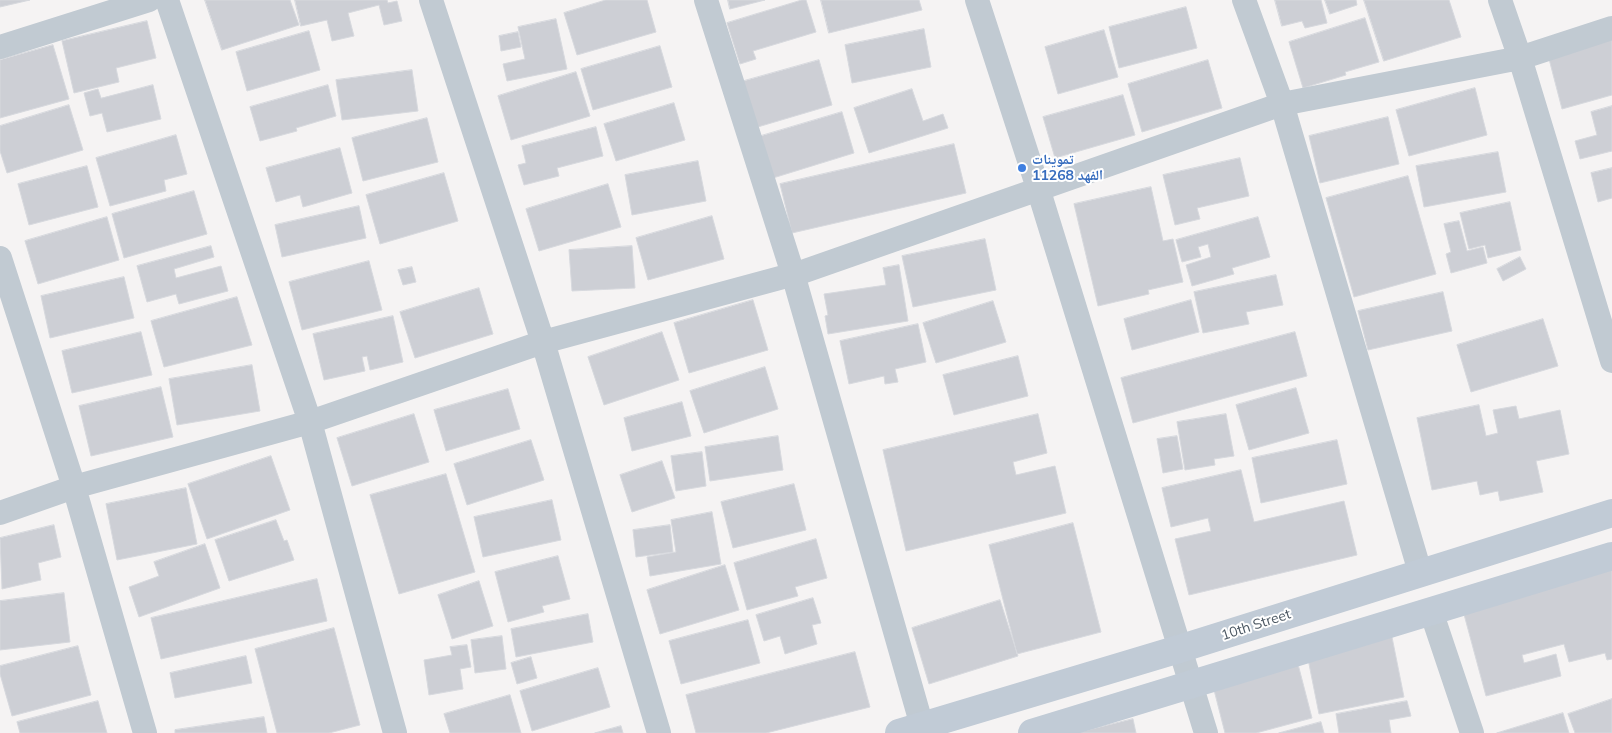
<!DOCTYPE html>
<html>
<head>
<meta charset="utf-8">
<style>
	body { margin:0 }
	canvas { display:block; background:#f5f3f3 }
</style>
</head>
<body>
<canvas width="1612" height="733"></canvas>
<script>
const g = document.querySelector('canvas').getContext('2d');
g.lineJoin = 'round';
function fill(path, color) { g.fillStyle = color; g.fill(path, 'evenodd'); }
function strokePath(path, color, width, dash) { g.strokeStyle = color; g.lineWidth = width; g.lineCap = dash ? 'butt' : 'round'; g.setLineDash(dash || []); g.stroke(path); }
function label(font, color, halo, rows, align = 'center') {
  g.font = font + ' Mulish,"Noto Naskh Arabic",sans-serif'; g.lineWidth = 4; g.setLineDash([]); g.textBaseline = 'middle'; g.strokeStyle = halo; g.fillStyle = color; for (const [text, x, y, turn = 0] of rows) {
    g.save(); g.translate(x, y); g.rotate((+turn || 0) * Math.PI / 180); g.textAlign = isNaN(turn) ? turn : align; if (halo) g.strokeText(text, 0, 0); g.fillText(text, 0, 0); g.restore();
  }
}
const building = new Path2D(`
	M0 0H30L0 7Z
	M205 0H290L299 25 222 50Z
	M295 0H387L388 3 397 1 402 21 384 25 379 5 348 13 354 36 332 41 327 20 301 26Z
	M606 0H647L656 32 577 55 564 13Z
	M728 0H765L730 9Z
	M802 0H806L816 32 753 51 756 59 740 64 727 23Z
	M821 0H919L922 10 829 33Z
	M1275 0H1321L1327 23 1305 28 1302 21 1282 26Z
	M1325 0H1356L1357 5 1330 14Z
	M1364 0H1449L1461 37 1384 61Z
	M1186 7 1197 48 1119 68 1109 27Z
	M1365 18 1379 62 1345 72 1346 75 1303 88 1289 42Z
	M556 19 567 69 507 81 503 64 525 59 518 27Z
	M147 21 156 58 116 68 119 82 74 93 62 41Z
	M924 29 931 67 852 83 845 45Z
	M1104 30 1118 77 1058 94 1045 47Z
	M309 31 320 70 247 91 236 52Z
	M518 32 521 47 501 51 499 36Z
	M1612 38V95L1562 109 1548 55Z
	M53 45 69 99 0 118V60Z
	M660 46 672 87 593 110 581 69Z
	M819 60 832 105 751 129 737 83Z
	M1208 60 1222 108 1142 132 1128 84Z
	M412 70 418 111 342 120 336 80Z
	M576 72 590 116 511 140 498 96Z
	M153 85 161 119 107 132 102 113 90 116 84 93 98 89 101 98Z
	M328 85 336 116 296 128 297 131 260 141 250 107Z
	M1475 88 1487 135 1409 156 1396 110Z
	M912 89 923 121 943 114 948 128 869 153 854 108Z
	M1123 95 1135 135 1055 158 1043 117Z
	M674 103 685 140 616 161 604 124Z
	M69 105 83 150 7 173 0 151V126Z
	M1612 106V151L1580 159 1575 141 1597 135 1591 112Z
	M842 112 854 153 773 178 761 136Z
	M1388 117 1399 164 1320 183 1309 136Z
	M427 118 438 162 363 181 352 138Z
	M596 127 603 156 557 168 559 176 524 185 518 165 526 163 522 146Z
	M176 135 187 174 164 180 166 191 110 206 96 158Z
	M954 144 966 193 792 233 780 184Z
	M340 148 352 193 303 207 300 195 276 202 266 168Z
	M1498 152 1506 192 1424 207 1416 166Z
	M1240 158 1249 196 1197 208 1200 219 1175 225 1163 175Z
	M698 161 706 201 632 215 625 175Z
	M87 166 98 207 29 225 18 184Z
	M1612 168V198L1598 202 1591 173Z
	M444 173 458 221 380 244 366 195Z
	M1408 176 1436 274 1354 297 1326 198Z
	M608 184 621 227 539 251 526 209Z
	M1151 187 1163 241 1173 239 1183 282 1148 290 1149 294 1098 306 1074 204Z
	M194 191 207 234 124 258 112 214Z
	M1510 202 1521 250 1488 258 1485 245 1469 249 1460 213Z
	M359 206 366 238 282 257 275 225Z
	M712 216 724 259 648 280 636 238Z
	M107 217 119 260 38 284 25 241Z
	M1258 217 1270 257 1232 268 1234 274 1192 286 1186 265 1211 257 1208 244 1198 247 1201 257 1182 262 1176 240Z
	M1459 221 1467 251 1483 247 1487 263 1451 273 1446 254 1451 252 1444 224Z
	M985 239 996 290 913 307 902 256Z
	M211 246 214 257 174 269 176 278 221 266 228 291 179 304 176 294 147 302 137 266Z
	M632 246 635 288 572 291 569 250Z
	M1520 257 1526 269 1503 281 1497 269Z
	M369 261 382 310 302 330 289 282Z
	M899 265 908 321 828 334 825 316 828 315 824 294 886 285 883 268Z
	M412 267 416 282 403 285 398 270Z
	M1276 275 1283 305 1246 312 1249 324 1203 333 1194 292Z
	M124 277 134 318 50 338 41 296Z
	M479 288 493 334 415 358 400 312Z
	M1443 292 1452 331 1368 350 1358 311Z
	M237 297 252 345 164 367 151 321Z
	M753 300 768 350 689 373 674 323Z
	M1191 300 1199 332 1132 350 1124 319Z
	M993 301 1006 342 936 363 923 323Z
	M393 316 403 362 370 370 367 356 362 357 365 371 324 380 313 334Z
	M1543 319 1558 366 1471 392 1457 345Z
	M918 324 926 362 895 369 898 382 885 384 884 376 849 384 840 341Z
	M141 332 152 375 72 393 62 351Z
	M662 332 679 380 604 405 588 357Z
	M1295 332 1307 376 1133 423 1121 378Z
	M1018 356 1028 396 954 415 943 375Z
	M252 365 260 411 177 425 169 379Z
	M765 367 778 409 704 433 690 391Z
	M161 387 173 437 91 456 79 406Z
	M1296 388 1309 433 1249 450 1236 405Z
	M508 389 520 429 446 451 434 410Z
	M682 402 691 436 632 451 624 418Z
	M1479 405 1486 436 1498 433 1493 410 1516 406 1519 419 1560 410 1569 454 1536 461 1543 492 1500 501 1498 491 1480 495 1477 481 1432 490 1417 418Z
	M414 414 429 462 352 486 337 438Z
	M1038 414 1047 453 1013 462 1016 475 1055 466 1066 513 906 551 883 450Z
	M1226 414 1234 456 1214 459 1215 465 1185 470 1177 422Z
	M778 436 783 470 710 481 705 447Z
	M1177 436 1183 469 1163 473 1157 439Z
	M531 440 544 480 467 505 454 464Z
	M1337 440 1347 484 1261 503 1252 458Z
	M702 452 706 486 676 491 671 456Z
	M271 456 290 510 207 539 188 484Z
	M662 461 675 498 632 512 620 475Z
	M1241 470 1254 522 1344 501 1357 555 1189 595 1175 539 1211 531 1208 518 1171 527 1162 488Z
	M446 474 475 572 399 594 370 495Z
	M794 484 806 530 733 548 721 502Z
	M186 488 197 544 117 560 106 504Z
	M552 500 561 540 483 557 474 517Z
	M712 512 721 564 650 576 647 557 676 552 671 520Z
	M276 520 284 541 287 540 294 560 229 581 215 540Z
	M1073 523 1101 632 1017 654 989 545Z
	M54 525 61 557 38 563 41 580 2 589 0 538Z
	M670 525 673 552 636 557 633 530Z
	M816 539 827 578 795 587 798 596 747 610 734 563Z
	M205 544 220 588 139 617 129 587 159 576 154 562Z
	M558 556 570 599 542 606 544 612 508 622 495 572Z
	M725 565 739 610 660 634 647 590Z
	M1612 567V659L1607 660 1605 653 1569 662 1564 644 1522 655 1524 663 1556 654 1561 676 1486 696 1462 607Z
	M317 579 327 621 161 659 151 618Z
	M479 581 493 626 452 639 438 595Z
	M64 593 70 642 0 650V601Z
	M813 598 821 623 812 625 817 644 785 654 780 636 764 641 756 615Z
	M1000 600 1018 656 929 684 912 628Z
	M588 614 593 642 516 657 511 629Z
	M748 620 760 663 681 684 669 641Z
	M334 628 360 725 329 733H277L255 649Z
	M502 636 506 669 475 673 471 640Z
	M1392 637 1404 697 1319 714 1307 654Z
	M467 645 471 667 460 669 463 689 429 695 424 660 452 655 450 647Z
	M78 646 91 695 12 716 0 674V666Z
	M855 652 870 707 766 733H696L686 695Z
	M246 656 252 683 175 698 170 673Z
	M531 657 537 678 517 684 511 663Z
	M1298 664 1312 718 1256 733H1225L1213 686Z
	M598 668 610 707 532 731 520 691Z
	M510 695 521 733H450L444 714Z
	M1612 699V733H1575L1568 714Z
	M98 701 107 733H20L17 722Z
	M1407 701 1411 716 1389 720 1391 733H1339L1336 714Z
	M1563 713 1569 733H1497Z
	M264 717 267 733H175V730Z
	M1133 719 1136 733H1076Z
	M1321 722 1324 733H1279Z
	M621 726 623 733H595Z`);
const street = new Path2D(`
	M167 0 310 422 395 733
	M431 0 543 342 659 733
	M706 0 793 274 922 726
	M977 0 1038 188 1206 733
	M1244 0 1282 104 1420 572
	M1500 0 1520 58 1612 361
	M0 47 149 0
	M0 258 74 487 145 733
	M0 513 74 487 310 422 543 342 802 272 1282 104 1520 58 1612 28
	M1431 611 1472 733`);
const secondary = new Path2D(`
	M899 733 1179 649 1612 513
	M1032 733 1612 556`);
const markers = [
	[1022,168,5,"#3f7fe0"]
];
const shopNames = [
	["تموينات",1032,160],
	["الفهد 11268",1032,176]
];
const streetNames = [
	["10th Street",1256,625,-18]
];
fill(building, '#cdcfd5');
strokePath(building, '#d7d9de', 1);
strokePath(street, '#c1cad2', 24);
strokePath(secondary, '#c1cbd6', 28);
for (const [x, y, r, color] of markers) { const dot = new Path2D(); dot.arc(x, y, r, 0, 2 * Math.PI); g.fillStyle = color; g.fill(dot); strokePath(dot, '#fff', 2); }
label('bold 14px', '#366cbe', '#fff', shopNames, 'left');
label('14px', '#4a5661', '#fff', streetNames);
</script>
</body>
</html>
